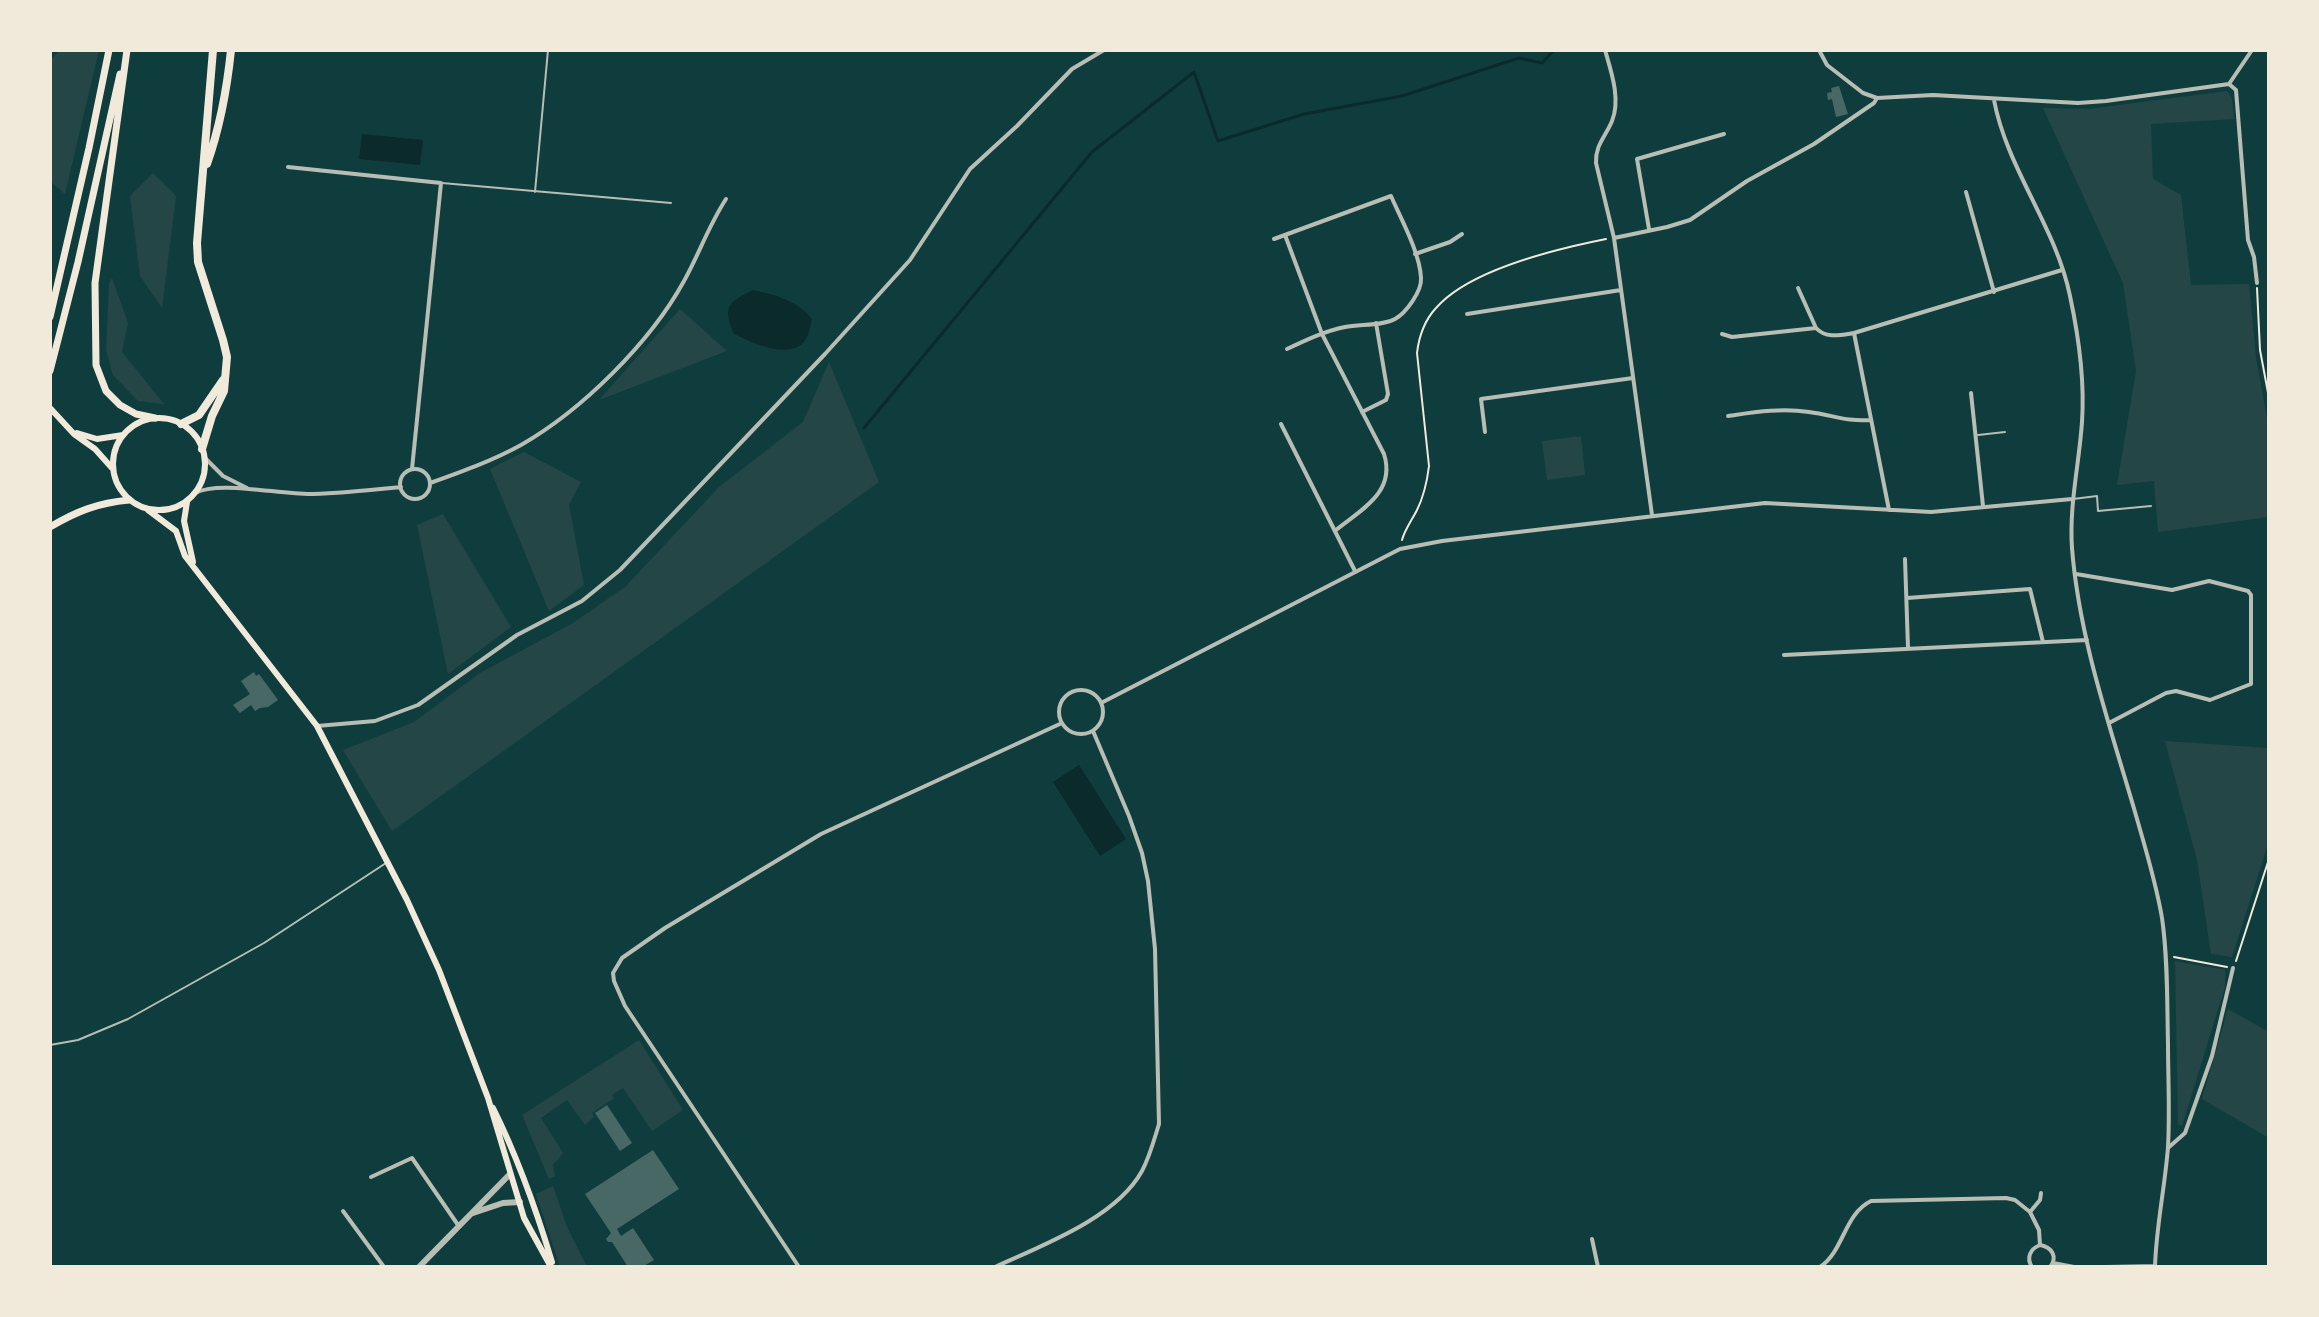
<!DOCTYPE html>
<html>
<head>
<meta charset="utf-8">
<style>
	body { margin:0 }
	#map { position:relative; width:2319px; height:1317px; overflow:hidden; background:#0f3d3e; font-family:Helvetica,sans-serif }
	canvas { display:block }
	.frame { position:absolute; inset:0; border:52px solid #f1e9da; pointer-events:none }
</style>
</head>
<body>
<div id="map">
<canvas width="2319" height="1317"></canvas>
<div class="frame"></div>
</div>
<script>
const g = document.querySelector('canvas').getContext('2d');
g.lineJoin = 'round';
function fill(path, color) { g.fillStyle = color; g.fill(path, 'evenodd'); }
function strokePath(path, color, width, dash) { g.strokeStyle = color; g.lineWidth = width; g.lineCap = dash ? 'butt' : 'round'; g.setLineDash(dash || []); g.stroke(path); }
const green = new Path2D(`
	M60 50H99L65 194 50 181V60Z
	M2227 91 2232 99 2234 119 2151 124 2153 179 2181 195 2191 285 2249 284 2256 357 2269 430V517L2158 532 2154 481 2117 485 2136 371 2123 283 2043 108 2088 109Z
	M153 173 176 196 162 308 140 276 130 196Z
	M112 278 128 323 122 352 164 404 138 401 113 375 106 350 109 284Z
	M680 309 727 351 599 400Z
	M829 362 879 482 392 831 343 750 414 722 480 673 573 623 625 587 719 487 803 422Z
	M1581 436 1585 475 1547 480 1542 441Z
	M524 452 581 482 569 505 584 585 549 611 490 469Z
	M443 514 511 627 448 674 417 525Z
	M2165 741 2269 748V841L2232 957 2211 954 2197 860Z
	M2175 961 2225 970V987L2182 1126 2178 1125Z
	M2228 1009 2269 1032V1138L2202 1099Z
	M639 1040 683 1110 652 1131 623 1088 612 1095 614 1098 592 1113 594 1117 585 1125 567 1100 541 1118 563 1153 553 1165 555 1176 549 1179 522 1115Z
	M553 1186 567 1227 587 1267H560L536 1194Z`);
const water = new Path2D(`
	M362 134 423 140 420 165 359 159Z
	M753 290C775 295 797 300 812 319 810 327 809 337 803 343 786 359 751 342 734 334 722 307 728 302 753 290Z
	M1079 765 1126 839 1100 856 1053 782Z`);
const stream = new Path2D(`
	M864 428 1092 152 1194 72 1218 141 1304 114 1402 96 1519 58 1542 63 1554 50`);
const building = new Path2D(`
	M1839 86 1848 114 1836 117 1832 99 1828 100 1827 93 1832 92 1831 88Z
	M254 672 256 676 259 674 278 700 268 707 260 708 255 711 251 705 240 713 233 705 250 694 241 681Z
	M607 1105 632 1143 620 1151 595 1113Z
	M653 1150 679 1189 617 1229 621 1236 633 1228 654 1260 642 1267H628L612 1242H608L606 1239 611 1233 585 1194Z`);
const path = new Path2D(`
	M2257 288 2260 350 2269 398
	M1402 540C1405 529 1412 520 1417 510 1424 496 1427 482 1429 466L1417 353C1419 336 1424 321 1436 308 1470 269 1556 249 1606 239
	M2174 957 2227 967
	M2236 961 2269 859`);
const service = new Path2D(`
	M442 183 671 203
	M535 192 548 50
	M1978 435 2005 432
	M2073 499 2097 496 2098 511 2151 506
	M50 1045 78 1040 128 1019 264 943 386 863`);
const minor = new Path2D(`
	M1605 50C1611 71 1621 99 1612 121 1606 136 1595 145 1596 163L1614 238 1652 515
	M1819 50 1827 65 1863 93 1877 98 1933 95 2078 103 2106 101 2229 84
	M2229 84 2236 90 2248 240 2254 257 2257 283
	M2229 84 2252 50
	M1994 100C2007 169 2056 227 2070 296 2079 338 2085 379 2082 422 2079 465 2069 506 2072 548 2079 638 2110 726 2135 812 2145 847 2156 882 2162 918 2168 959 2167 1003 2168 1044 2168 1078 2170 1113 2168 1147 2165 1187 2156 1227 2155 1267
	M288 167 441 183 412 469
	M1966 192 1994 292
	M1649 229 1637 159 1724 134
	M1285 235 1322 334 1384 454C1396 492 1362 509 1336 530
	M1614 238 1667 227 1690 220 1747 181 1814 144 1874 103 1877 98
	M1274 239 1391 196C1401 219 1420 253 1421 278 1422 291 1406 313 1395 319 1382 326 1360 324 1345 327 1325 331 1306 340 1287 349
	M1415 254 1450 242 1462 234
	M1798 288 1816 328C1826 339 1841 335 1854 333L2062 270
	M1467 314 1621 290
	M1854 333 1889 510
	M1722 334 1732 337 1816 328
	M1971 393 1983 506
	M1362 412 1386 400 1388 394 1376 323
	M1728 416C1756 412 1781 408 1809 412 1833 415 1846 422 1871 420
	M1281 424 1355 571
	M1485 432 1481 399 1633 378
	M204 457 223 476 247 488
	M400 484a15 15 0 1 1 30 0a15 15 0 1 1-30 0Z
	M430 483C461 472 492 461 521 445 582 410 650 343 684 281 699 254 709 225 726 199
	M195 493C219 480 281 495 313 494 342 493 371 490 401 487
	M1905 559 1908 648
	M2076 574 2172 590 2209 581 2248 591 2251 595V684L2210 700 2176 691 2166 693 2109 723
	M1907 598 2030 589 2043 642
	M1784 655 2087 640
	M1059 712a22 22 0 1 1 44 0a22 22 0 1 1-44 0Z
	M1101 703 1400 549 1442 541 1765 503 1931 512 2072 499
	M317 726 375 721 418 705 517 635 582 601 620 570 825 354 910 260 970 169 1017 126 1072 69 1104 50
	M2168 1148 2185 1133 2212 1056 2233 968
	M371 1177 412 1158 458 1225
	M343 1211 384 1267
	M1592 1239 1598 1267
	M2040 1245 2039 1230 2030 1212 2040 1200 2041 1193
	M2040 1245C2052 1247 2058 1257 2050 1267
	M2053 1263 2074 1267
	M799 1267 625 1006 614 981 613 973 622 958 665 928 821 834 1062 723
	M995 1267C1043 1245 1116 1218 1142 1171 1150 1156 1154 1140 1159 1124L1155 949 1148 881 1142 853 1129 816 1093 731
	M1820 1267C1844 1251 1844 1214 1871 1201L2006 1198 2015 1200 2030 1212
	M2032 1267C2026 1258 2030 1249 2040 1245
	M2106 1267 2155 1266`);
const tertiary = new Path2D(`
	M473 1213 503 1203 520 1202
	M419 1267 510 1174`);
const secondary = new Path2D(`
	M50 408 74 434 95 449 112 468
	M113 464a46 46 0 1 1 92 0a46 46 0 1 1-92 0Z
	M77 433 97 439 123 435
	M187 502 184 521 193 562
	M148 510 176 531 185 556 317 726 407 900 439 970 488 1098 524 1218 551 1267
	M493 1108C518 1158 536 1209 552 1262`);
const trunk = new Path2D(`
	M127 50 95 283 96 365 106 391 120 405 136 414 155 418
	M50 317 89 148 109 50
	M50 371 78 262 120 74
	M50 527C77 511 98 503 129 500`);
const motorway = new Path2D(`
	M207 164C220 127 227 89 231 50
	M181 424 199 415 223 380
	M202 449 212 416 224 391 227 357 223 340 198 262 197 243 213 50`);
fill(green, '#244646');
fill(water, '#0a2a2b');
strokePath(stream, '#0a2a2b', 3);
fill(building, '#486865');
strokePath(path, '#f1e9da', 2);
strokePath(service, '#b8beb3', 2);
strokePath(minor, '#b8beb3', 4);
strokePath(tertiary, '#b8beb3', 6);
strokePath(secondary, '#f1e9da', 6);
strokePath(trunk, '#f1e9da', 7);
strokePath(motorway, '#f1e9da', 8);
</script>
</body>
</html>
